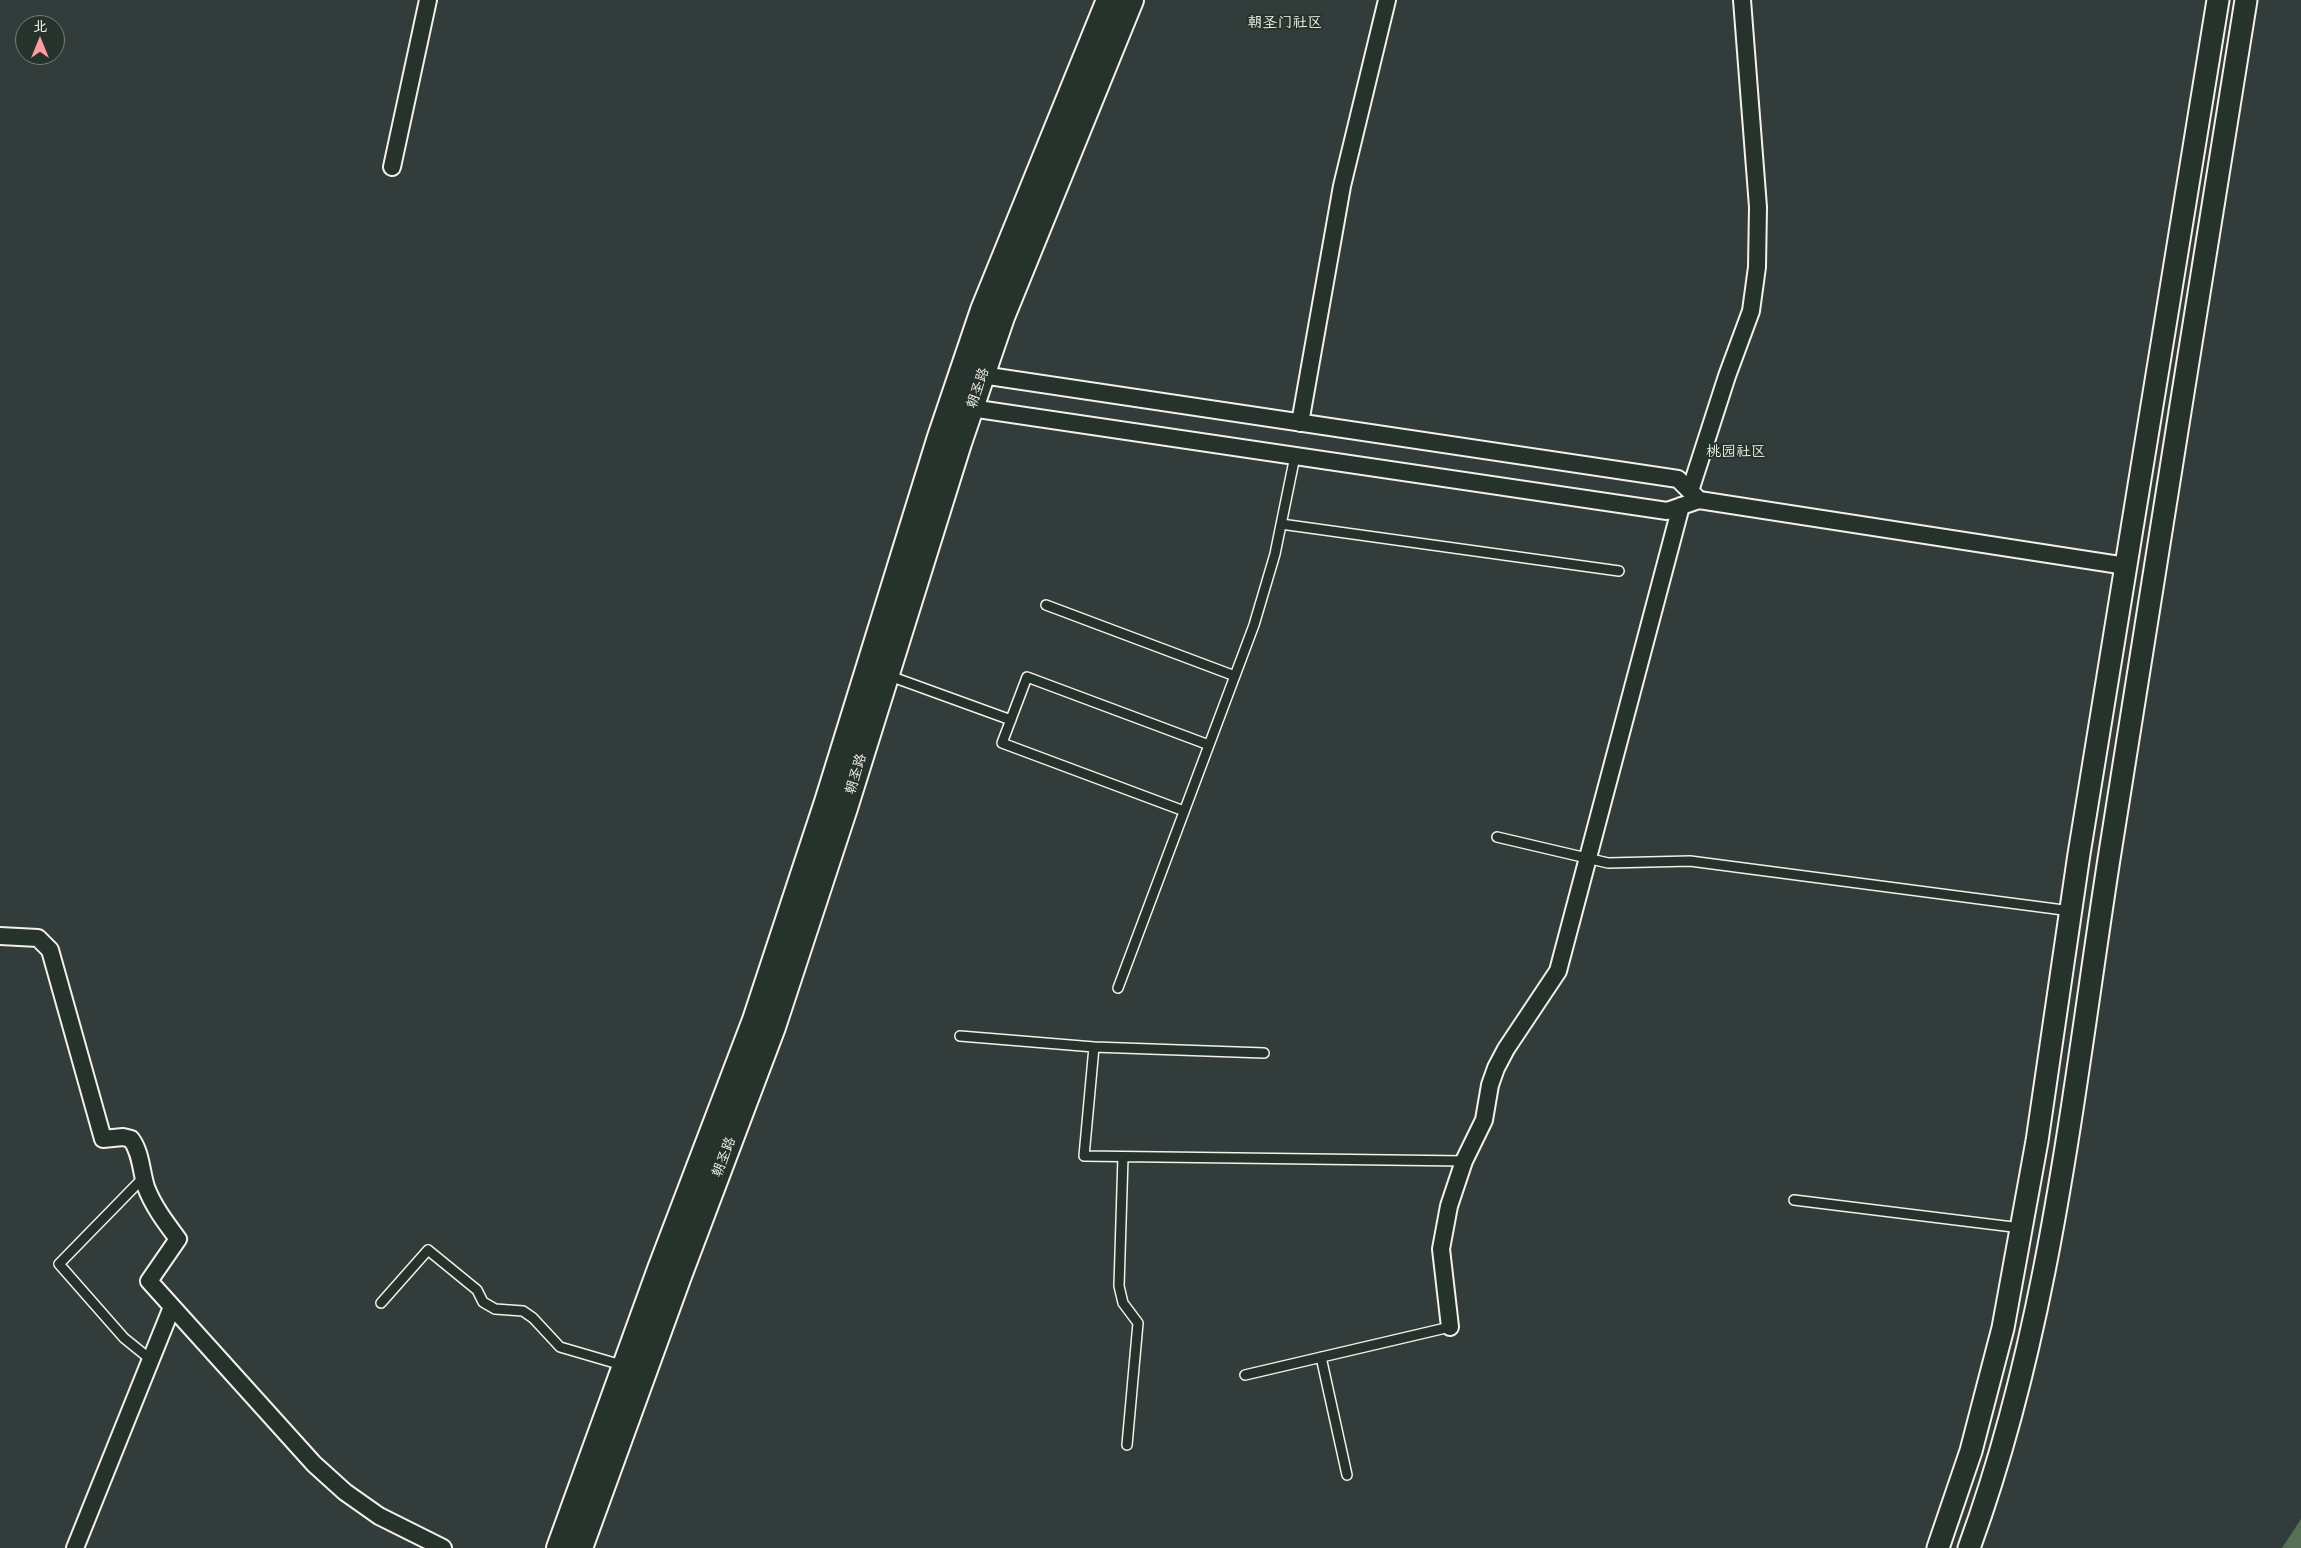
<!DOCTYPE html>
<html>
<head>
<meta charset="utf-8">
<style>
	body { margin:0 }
	#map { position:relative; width:2301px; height:1548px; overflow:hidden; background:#323d3b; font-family:Delius,"LXGW WenKai TC",sans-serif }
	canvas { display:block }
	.north { position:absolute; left:15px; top:15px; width:50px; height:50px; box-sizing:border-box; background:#26332d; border:1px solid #787f78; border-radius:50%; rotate:0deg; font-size:14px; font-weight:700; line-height:20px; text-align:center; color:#f4f1e8 }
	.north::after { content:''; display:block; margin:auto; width:18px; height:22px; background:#ff9aa2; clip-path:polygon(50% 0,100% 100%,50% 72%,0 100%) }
</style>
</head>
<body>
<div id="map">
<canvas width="2301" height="1548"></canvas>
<div class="north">北</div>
</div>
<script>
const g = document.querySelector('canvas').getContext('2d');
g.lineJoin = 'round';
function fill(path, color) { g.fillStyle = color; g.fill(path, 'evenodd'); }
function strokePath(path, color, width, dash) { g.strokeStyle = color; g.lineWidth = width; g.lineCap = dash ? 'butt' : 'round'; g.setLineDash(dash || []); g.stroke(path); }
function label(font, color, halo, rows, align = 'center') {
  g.font = font + ' Delius,"LXGW WenKai TC",sans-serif'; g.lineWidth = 4; g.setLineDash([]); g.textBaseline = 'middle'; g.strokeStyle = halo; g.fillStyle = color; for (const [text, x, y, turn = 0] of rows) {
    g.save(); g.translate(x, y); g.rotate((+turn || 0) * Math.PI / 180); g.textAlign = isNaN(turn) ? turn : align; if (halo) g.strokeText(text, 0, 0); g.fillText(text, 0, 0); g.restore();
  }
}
const green = new Path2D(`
	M2301 1519V1548H2282Z`);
const service = new Path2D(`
	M1281 524 1619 571
	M1046 605 1235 676
	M887 675 1011 720
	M1184 811 1002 743 1027 677 1209 745
	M1497 837 1608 863 1690 861 2071 911
	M1118 988 1254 625 1275 554 1295 456
	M960 1036 1094 1047 1264 1053
	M1094 1047 1084 1156 1464 1161
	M1123 1157 1119 1286 1123 1303 1138 1323 1127 1445
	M143 1178 59 1264 124 1338 150 1359
	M1794 1200 2021 1228
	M381 1303 428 1250 477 1290 483 1302 495 1309 523 1311 533 1318 560 1347 625 1366
	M1321 1357 1347 1475
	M1245 1375 1450 1327`);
const minor = new Path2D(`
	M392 167 428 0
	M982 375 1678 479 1699 500
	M971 408 1667 511 1699 500 2126 566
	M1300 423 1342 186 1387 0
	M1690 491 1727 376 1751 311 1757 267 1758 207 1742 0
	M0 936 38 938 50 950 103 1139 123 1137 131 1139C141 1152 141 1171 146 1187 153 1206 166 1223 178 1239L149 1281 314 1464 345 1492 379 1516 443 1548
	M1450 1327 1441 1249 1449 1206 1464 1161 1484 1120 1490 1085 1496 1068 1506 1049 1558 971 1681 506
	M75 1548 172 1307`);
const tertiary = new Path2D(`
	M1938 1548 1971 1451 2003 1328 2037 1141 2079 854 2218 0
	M1969 1548C2050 1327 2073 1091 2109 859 2153 573 2201 286 2246 0`);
const secondary = new Path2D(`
	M559 1548 660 1269 755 1020 827 802 940 437 983 310 1109 0
	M580 1548 679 1276 773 1027 845 808 959 443 1002 317 1131 0`);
const streetNames = [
	["朝圣路",978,388,-71],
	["朝圣路",856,774,-73],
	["朝圣路",724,1157,-69]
];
const neighbourhoodNames = [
	["朝圣门社区",1285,23],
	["桃园社区",1736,452]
];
fill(green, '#567055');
strokePath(service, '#f4f1e8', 12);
strokePath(minor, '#f4f1e8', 20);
strokePath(tertiary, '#f4f1e8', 25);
strokePath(secondary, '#f4f1e8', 28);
strokePath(service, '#26332d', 9);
strokePath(minor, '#26332d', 16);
strokePath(tertiary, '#26332d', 21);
strokePath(secondary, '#26332d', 24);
label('14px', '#f4f1e8', '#26332d', streetNames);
label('15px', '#f4f1e8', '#26332d', neighbourhoodNames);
</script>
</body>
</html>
